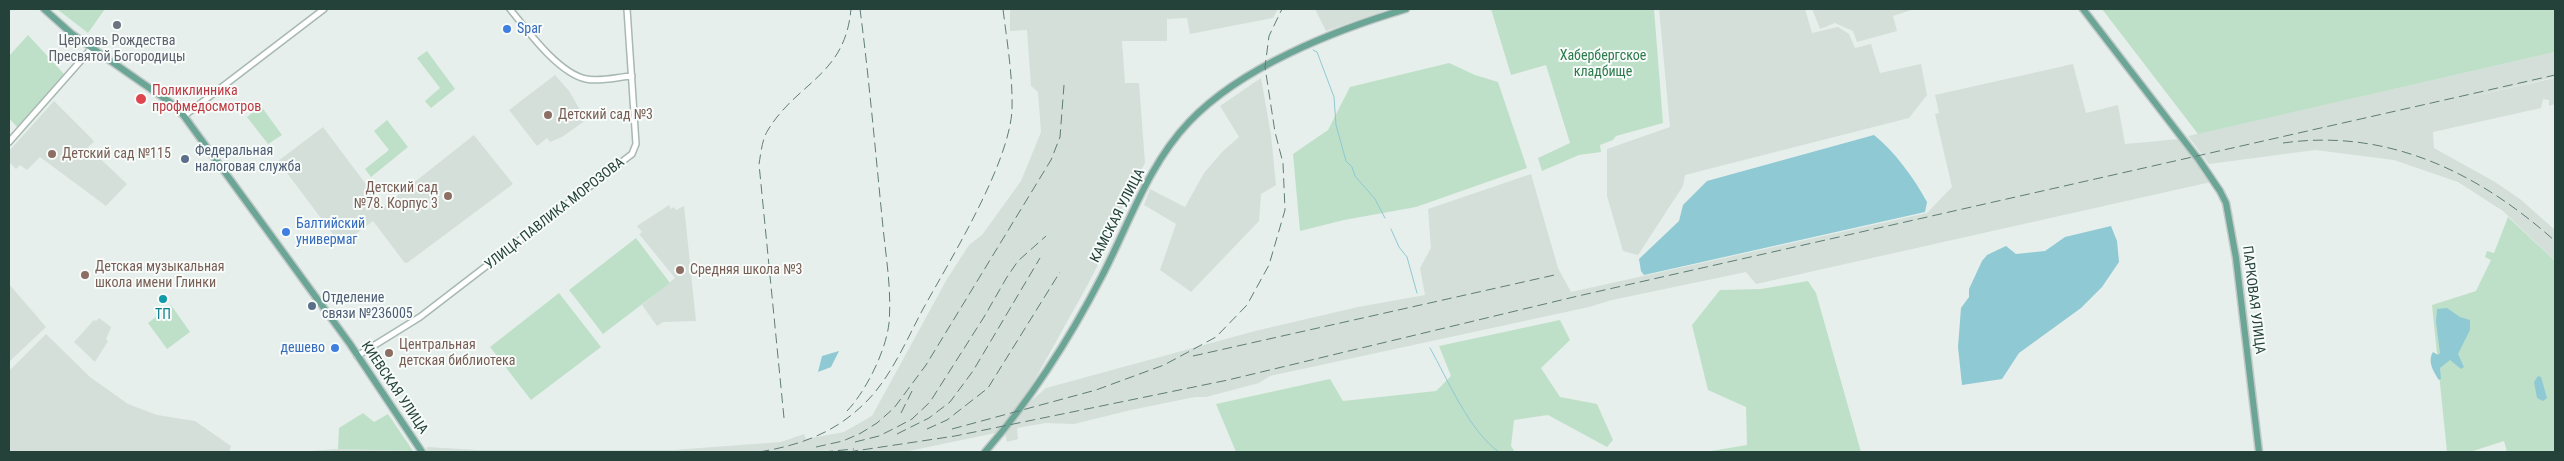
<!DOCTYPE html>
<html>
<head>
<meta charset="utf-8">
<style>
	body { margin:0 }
	#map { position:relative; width:2564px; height:461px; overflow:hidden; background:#e6efeb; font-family:"Roboto Condensed",sans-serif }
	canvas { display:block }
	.frame { position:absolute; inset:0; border:10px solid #24423a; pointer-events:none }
</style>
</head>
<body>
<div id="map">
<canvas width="2564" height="461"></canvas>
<div class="frame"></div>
</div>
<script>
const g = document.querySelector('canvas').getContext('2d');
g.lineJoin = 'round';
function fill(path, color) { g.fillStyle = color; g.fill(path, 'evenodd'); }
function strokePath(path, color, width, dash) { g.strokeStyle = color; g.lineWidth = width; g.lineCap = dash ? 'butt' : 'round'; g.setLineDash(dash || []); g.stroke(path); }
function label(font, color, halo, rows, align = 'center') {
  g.font = font + ' "Roboto Condensed",sans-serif'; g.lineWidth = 4; g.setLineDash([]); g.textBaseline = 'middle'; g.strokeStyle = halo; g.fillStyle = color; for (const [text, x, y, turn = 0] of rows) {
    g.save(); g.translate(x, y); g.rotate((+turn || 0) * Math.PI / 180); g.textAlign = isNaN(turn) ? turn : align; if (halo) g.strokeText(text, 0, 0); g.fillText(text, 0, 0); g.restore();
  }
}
const built = new Path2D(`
	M1010 9H1278L1273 18 1190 34 1187 18 1167 19V41H1122L1125 83H1139L1145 163 1128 194 1102 257 1087 286 1019 408 1000 432 904 452H427L426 450 427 447 478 450H673L781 442 804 434 806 439 844 432 872 416 947 279 969 245 982 235 1021 181 1041 132 1038 92 1031 86 1027 30 1010 31Z
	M1315 9H1389L1326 31Z
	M1659 9H1805L1812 33 1838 27 1849 34 1855 48 1871 44 1880 73 1921 64 1927 95 1909 118 1685 175 1683 186 1638 255 1623 251 1607 196V149L1670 127Z
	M1812 9H1914L1893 16 1897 31 1857 42 1853 31 1835 23 1820 29Z
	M2555 52V77L2456 100 2555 78V104L2549 106V100L2543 99 2541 108 2433 132 2434 148 2495 182 2520 199 2555 230V261L2503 211 2458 182 2394 160 2315 150 2209 164 2188 136Z
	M2073 64 2086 113 2118 105 2125 144 2179 139 2211 182 1756 284 1746 272 1612 300 1589 307 1270 376 1259 383 1206 397H1195L1131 410 1074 424 1046 423 1017 428 1018 439 1007 442 1005 433 1031 401 1046 388 1255 331 1358 307 1425 295 1420 268 1431 248 1428 209 1531 174 1558 268 1571 292 1927 213 1952 187 1935 114 1939 113 1935 95Z
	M555 75 569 91 586 120 562 137 550 142 547 138 537 146 509 110Z
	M1261 78 1271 135 1276 185 1261 194 1259 221 1191 292 1160 270 1176 224 1144 205 1150 189 1185 207 1204 173 1223 151 1239 137 1220 106Z
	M54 101 92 139 94 142 88 147 127 184 106 206 40 157 27 170 20 165 16 169 9 162V151Z
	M323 127 383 207 474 135 513 184 407 263 404 262 373 221 341 245 278 161Z
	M669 205 671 209 674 207 676 210 684 206 696 321 663 322 657 326 642 305 675 278 639 234 642 232 637 226Z
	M9 284 46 327 9 362Z
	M99 318 111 327 110 330 106 339 108 341 95 362 74 342 94 320 96 321Z
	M46 334 90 377 128 404 157 415 195 421 231 446 229 452H9V371Z
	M338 449 413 451 417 452H296Z`);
const green = new Path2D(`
	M57 9H105L88 33Z
	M1491 9H1654L1663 123 1616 136 1613 140 1600 145 1601 152 1579 155 1542 171 1538 158 1570 143 1546 65 1511 75Z
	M2102 9H2555V52L2198 134Z
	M28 35 64 74 18 128 9 118V56Z
	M427 51 455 89 431 108 425 101 440 88 417 58Z
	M1449 63 1475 75 1498 82 1527 168 1416 207 1344 220 1300 231 1293 154 1328 130 1350 87Z
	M261 106 282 135 268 144 247 117Z
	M387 120 408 147 371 177 365 169 389 150 374 131Z
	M2508 217 2555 261V452H2507L2504 441 2470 452H2447L2432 305 2476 291 2491 260 2485 257 2487 251 2494 253Z
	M636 238 670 283 603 334 569 290Z
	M1808 281 1816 293 1861 452H1705L1747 445 1746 407 1708 390 1692 325 1720 290 1761 289Z
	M559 293 601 347 531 400 490 347Z
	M171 305 190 332 167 349 148 323Z
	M1560 320 1570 340 1541 368 1560 397 1597 404 1613 440 1607 447 1548 415 1514 420 1511 446 1515 452H1236L1216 404 1330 379 1343 401 1436 391 1451 376 1439 346Z
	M363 413 374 422 388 414 413 451 338 449 339 428Z`);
const water = new Path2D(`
	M1874 135C1895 152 1914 178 1927 202L1925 212 1644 275 1641 271 1639 259 1679 221 1683 205 1707 181Z
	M2111 226 2117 241 2119 262 2102 287 2081 308 2019 353 2002 379 1962 385 1958 347 1961 308 1969 297V289L1982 261 1987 255 2006 246 2016 254 2045 251 2065 237Z
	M2447 308 2460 317 2470 320V330L2458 354 2464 367 2461 369 2450 360 2440 368 2441 379 2439 380C2434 372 2427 362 2433 352L2438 355 2440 353 2436 322 2437 309Z
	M839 351 831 367 818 372 822 356Z
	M2538 376 2541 377 2547 398 2543 401 2537 398 2534 382Z`);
const stream = new Path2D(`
	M1313 50 1317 52 1334 97 1336 125 1346 161 1352 167 1355 176 1375 199 1385 218
	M1391 229 1399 247 1407 257 1417 293
	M1430 348C1448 380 1469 431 1499 452`);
const minor = new Path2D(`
	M510 9C527 30 558 73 586 79 600 82 618 77 632 76
	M184 116 324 9
	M9 142 92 48
	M357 356 420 317 632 154 636 144 627 9`);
const major = new Path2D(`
	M44 9 72 34 171 103 184 116 350 344 422 452
	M2083 9 2199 160 2220 191 2226 203 2236 258 2259 452
	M985 452C1032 398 1069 340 1102 276 1129 224 1148 165 1189 122 1241 67 1335 30 1406 9`);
const rail = new Path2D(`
	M2283 143C2388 128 2479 173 2555 241
	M1193 356 1559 274
	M847 411C866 391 886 351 889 323 892 288 885 252 882 217 875 147 869 78 860 9
	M901 413 912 391
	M784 418 759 164C761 153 762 139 768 130 797 82 845 76 851 9
	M927 429 947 420 988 388 1060 272
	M952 429 1096 390 1164 365 1216 337 1247 305 1269 265 1285 210 1283 163 1275 132 1265 67 1269 36 1282 9
	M897 434 929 418 950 402 973 371 1040 258
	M855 442 879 436 897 427 912 419 930 402 984 317 1007 277 1018 261 1046 236
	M816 447 843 441 861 433 877 423 894 408 926 365 1051 160 1060 137 1064 85
	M759 452C801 445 835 433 866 402 891 377 906 341 923 309 950 260 1009 165 1012 110 1013 77 1007 42 1003 9
	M823 452 854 449
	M848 452 955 436 1228 380 1578 296 2555 75`);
const markers = [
	[117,25,5,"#6b7280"],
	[507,29,5,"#3f7fe0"],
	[141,99,6,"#e0444e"],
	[548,115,5,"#8d6e63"],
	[52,154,5,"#8d6e63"],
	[185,159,5,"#5c6f8a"],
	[448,196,5,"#8d6e63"],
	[286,232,5,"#3f7fe0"],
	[680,270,5,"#8d6e63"],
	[85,275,5,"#8d6e63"],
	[163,299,5,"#0f9aa8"],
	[312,306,5,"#5c6f8a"],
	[335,348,5,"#3f7fe0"],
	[389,353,5,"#8d6e63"]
];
const shopNames = [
	["Spar",517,29],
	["Балтийский",296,224],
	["универмаг",296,240],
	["дешево",325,348,"right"]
];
const worshipNames = [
	["Церковь Рождества",117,41],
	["Пресвятой Богородицы",117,57]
];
const parkNames = [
	["Хабербергское",1603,56],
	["кладбище",1603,72]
];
const healthNames = [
	["Поликлинника",152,91],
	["профмедосмотров",152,107]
];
const educationNames = [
	["Детский сад №3",558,115],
	["Детский сад №115",62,154],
	["Детский сад",438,188,"right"],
	["№78. Корпус 3",438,204,"right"],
	["Детская музыкальная",95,267],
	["школа имени Глинки",95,283],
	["Средняя школа №3",690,270],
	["Центральная",399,345],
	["детская библиотека",399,361]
];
const serviceNames = [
	["Федеральная",195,151],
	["налоговая служба",195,167],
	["Отделение",322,298],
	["связи №236005",322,314]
];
const streetNames = [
	["УЛИЦА ПАВЛИКА МОРОЗОВА",555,214,-38],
	["КАМСКАЯ УЛИЦА",1118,216,-63],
	["ПАРКОВАЯ УЛИЦА",2253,300,83],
	["КИЕВСКАЯ УЛИЦА",394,388,56]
];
const cultureNames = [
	["ТП",163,315]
];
fill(built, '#d4dfda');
fill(green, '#bfe0c8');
fill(water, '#8ec9d4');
strokePath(stream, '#8ec9d4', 1);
strokePath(minor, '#a8b8b2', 8);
strokePath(major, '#c2cac8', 9);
strokePath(minor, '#fff', 5);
strokePath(major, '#6aa596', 6);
strokePath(rail, '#5f7d75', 1, [10, 5]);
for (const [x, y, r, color] of markers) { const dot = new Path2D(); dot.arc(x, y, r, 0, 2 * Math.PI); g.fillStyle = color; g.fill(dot); strokePath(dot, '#f7fbf9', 2); }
label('14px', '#366cbe', '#f7fbf9', shopNames, 'left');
label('14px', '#5b616d', '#f7fbf9', worshipNames);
label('14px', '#2d7a4b', '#f7fbf9', parkNames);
label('14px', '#be3a42', '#f7fbf9', healthNames, 'left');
label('14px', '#785e54', '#f7fbf9', educationNames, 'left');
label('14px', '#4e5e75', '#f7fbf9', serviceNames, 'left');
label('14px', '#24423a', '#f7fbf9', streetNames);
label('14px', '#0d838f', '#f7fbf9', cultureNames);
</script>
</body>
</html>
